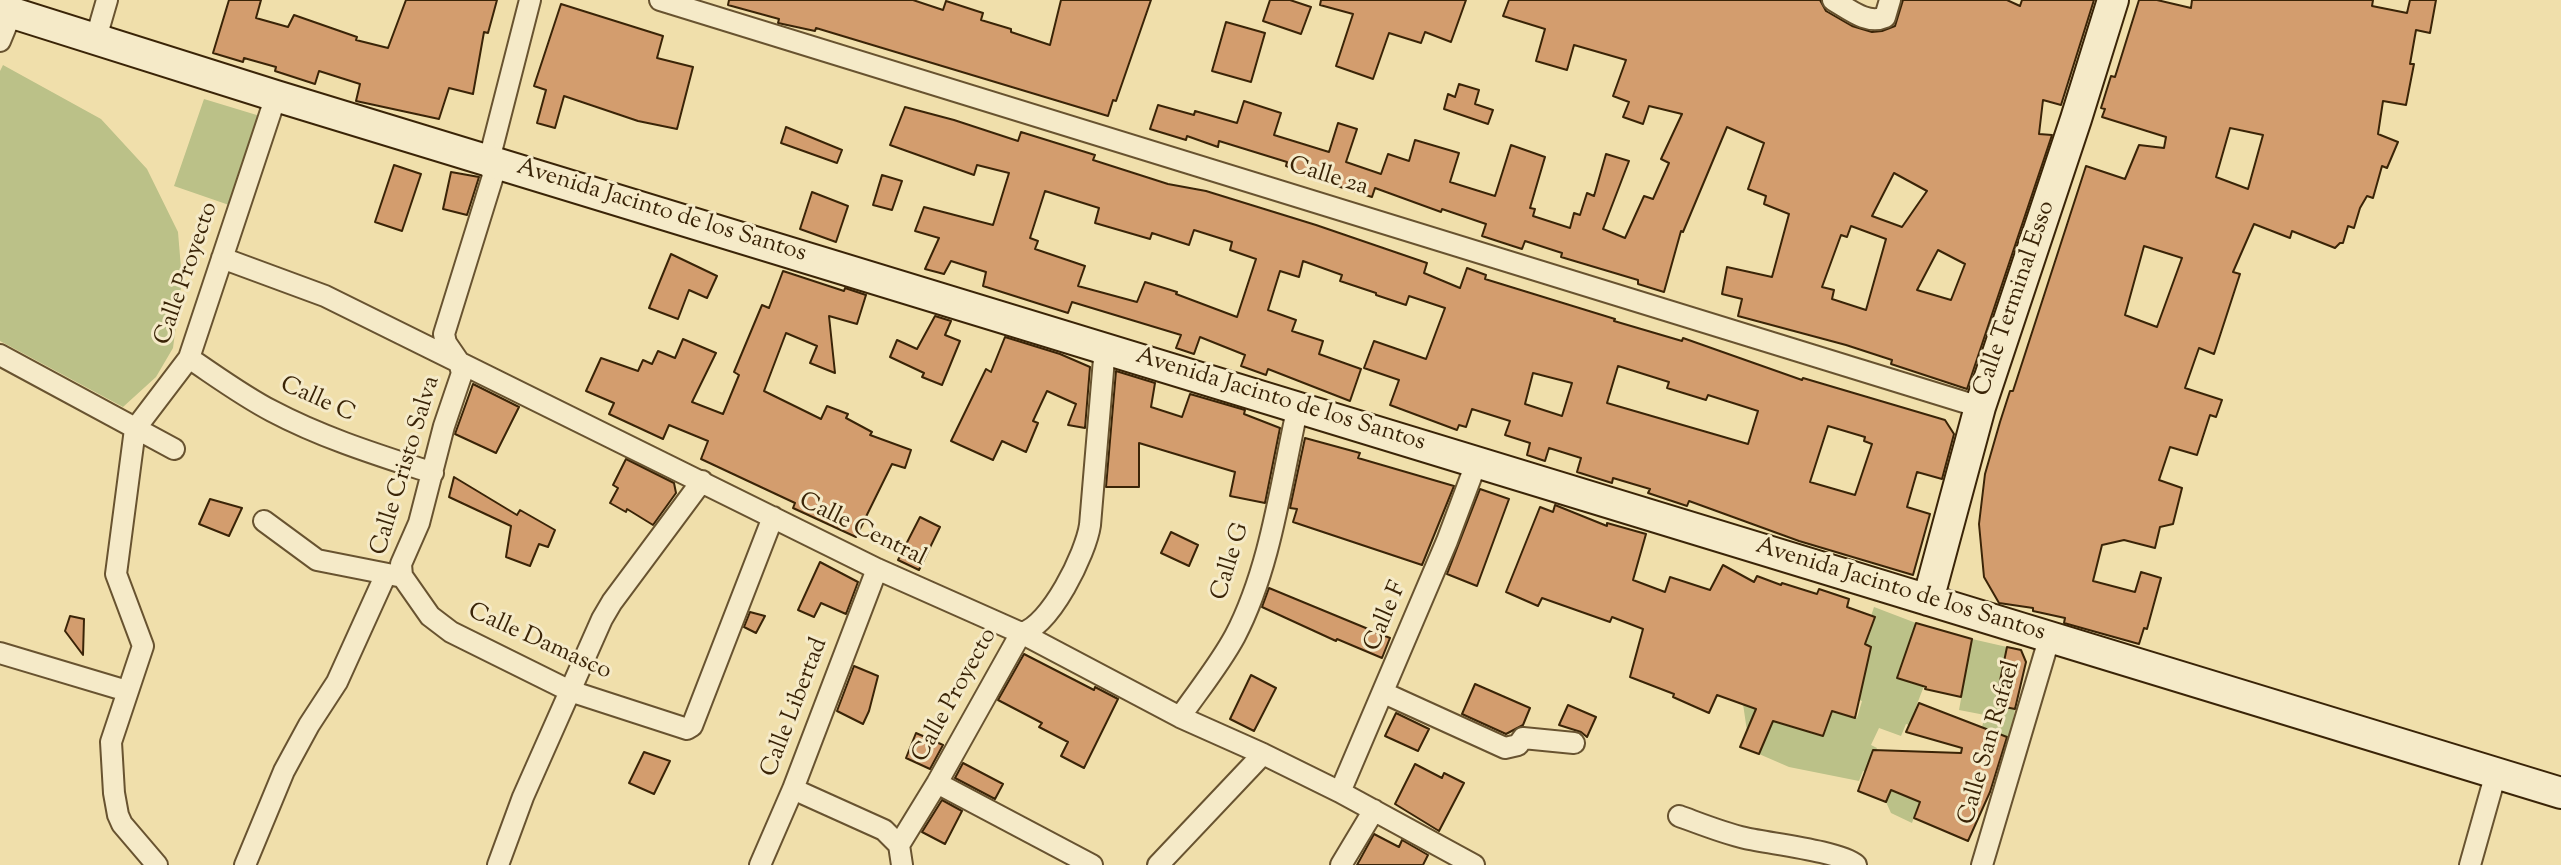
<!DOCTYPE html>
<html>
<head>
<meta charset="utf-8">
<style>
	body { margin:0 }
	canvas { display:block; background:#f0dfab }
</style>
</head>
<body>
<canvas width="2561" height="865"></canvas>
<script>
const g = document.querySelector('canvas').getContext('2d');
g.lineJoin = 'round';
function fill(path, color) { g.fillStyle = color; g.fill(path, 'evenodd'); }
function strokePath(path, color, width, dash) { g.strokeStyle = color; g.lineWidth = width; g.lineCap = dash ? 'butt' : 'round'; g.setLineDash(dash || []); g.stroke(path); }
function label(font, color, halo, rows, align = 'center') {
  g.font = font + ' "Sorts Mill Goudy",serif'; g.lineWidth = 6; g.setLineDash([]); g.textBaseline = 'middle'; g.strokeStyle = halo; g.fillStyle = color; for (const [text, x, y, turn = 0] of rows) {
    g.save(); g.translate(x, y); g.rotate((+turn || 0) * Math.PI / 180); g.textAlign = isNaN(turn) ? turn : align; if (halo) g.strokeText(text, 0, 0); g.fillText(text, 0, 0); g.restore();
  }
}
const green = new Path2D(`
	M3 65 101 119 147 169 178 232 182 280 173 348 156 377 123 407 0 341V71Z
	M204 99 260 116 229 205 174 186Z
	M1874 607 1916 623 1897 678 1924 686 1909 725 1906 724 1901 736 1879 728 1871 745 1877 748 1867 772 1863 771 1859 781 1789 767 1759 754 1765 739 1747 731 1743 704 1745 697 1802 730 1823 736 1832 711 1857 718 1862 701 1818 688 1866 670 1871 647 1865 644 1875 618 1871 616Z
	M1972 639 2007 647 1995 704 2015 709 2010 738 1982 727 1985 715 1959 710Z
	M1891 790 1923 792 1912 823 1891 813 1886 802Z`);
const building = new Path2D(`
	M229 0H261L256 18 288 27 294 15 357 37 356 40 388 48 406 0H497L488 33 484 32 473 94 449 88 439 119 356 101 360 84 319 71 315 84 275 71 276 67 244 58 243 62 213 53Z
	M729 0H913L943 10 946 1 983 13 981 20 1011 29V32L1050 45 1061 0H1151L1116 101 1113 100 1108 116 816 28 815 31 778 23 779 19 728 5Z
	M1270 0H1290L1311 7 1301 34 1263 21Z
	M1321 0H1466L1451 42 1425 32 1421 43 1389 33 1373 79 1336 66 1353 14 1320 5Z
	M1509 0H1820L1826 11 1852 26 1872 32 1882 31 1895 26 1903 0H2007L2020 6 2022 0H2094L2061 105 2043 100 2039 134 2052 135 1967 389 1891 364 1892 360 1846 345 1738 316 1742 299 1722 294 1727 267 1772 277 1789 214 1764 204 1766 196 1748 189 1764 143 1727 127 1683 232 1681 231 1664 292 1638 284V280L1561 257 1562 253 1525 241 1522 249 1482 236 1486 224 1442 209 1441 212 1375 188 1372 197 1299 174 1300 171 1286 166 1287 162 1219 141 1218 147 1187 136 1186 140 1150 129 1158 105 1194 115 1195 111 1237 123 1244 101 1281 113 1274 135 1329 152 1338 123 1357 129 1346 162 1381 174 1388 154 1409 161 1415 140 1459 153 1450 182 1495 196 1511 145 1545 157 1530 208 1535 209 1533 216 1570 228 1574 213 1580 215 1587 193 1594 196 1606 154 1629 161 1603 229 1625 238 1644 196 1653 199 1669 163 1661 159 1682 114 1649 106 1643 124 1623 117 1629 102 1613 96 1626 60 1574 45 1567 70 1536 61 1545 29 1503 16ZM1894 173 1927 191 1902 227 1872 216ZM1851 226 1886 239 1866 310 1832 299 1834 290 1822 287 1841 235 1847 237ZM1938 250 1965 264 1951 300 1917 290Z
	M2139 0H2157L2191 8 2192 0H2373L2372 6 2407 13 2410 0H2436L2430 33 2416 30 2410 64H2414L2406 105 2383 101 2378 134 2398 142 2387 168 2382 166 2373 198 2367 196 2360 208 2354 228 2348 226 2343 243H2340L2335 248 2292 231 2290 238 2254 224 2233 272 2240 274 2214 354 2199 348 2185 388 2222 400 2216 417 2210 415 2197 455 2170 447 2159 480 2182 488 2173 524 2160 527 2155 548 2124 540 2102 545 2093 581 2135 592 2141 572 2161 578 2147 629 2144 628 2139 644 2064 623 2065 618 2033 611V608L1999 603 1984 577 1979 524 1985 474 2000 422 2010 391H2013L2086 166 2125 179 2139 145 2164 148 2166 137 2102 117 2105 109 2101 108 2111 76 2115 77ZM2230 128 2263 135 2248 189 2216 177ZM2144 246 2182 258 2157 327 2125 315Z
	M561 4 663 36 657 58 693 67 677 129 638 121 564 96 555 128 537 123 546 90 534 86Z
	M1226 22 1265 33 1251 82 1212 71Z
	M1459 84 1479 90 1475 104 1493 110 1488 124 1444 109 1448 94 1455 97Z
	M905 107 954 120 1018 141 1021 132 1095 155 1093 160 1168 184 1206 191 1316 225 1427 263 1424 273 1460 288 1467 268 1486 275 1485 279 1615 319 1614 321 1682 341 1683 338 1802 380 1803 378 1945 420 1954 434 1942 479 1917 472 1907 507 1930 514 1913 575 1799 541 1689 501 1687 506 1648 493 1650 489 1613 478 1612 483 1577 472 1581 458 1549 448 1545 461 1527 455 1530 443 1505 435 1510 421 1472 409 1466 427 1459 425 1457 430 1390 405 1399 380 1364 368 1374 341 1426 359 1445 308 1409 296 1406 305 1376 295V293L1340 281 1342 275 1303 261 1299 277 1280 271 1268 310 1296 320 1292 331 1323 341 1319 354 1361 369 1350 401 1268 369 1266 375 1241 366 1245 355 1200 337 1194 354 1176 348 1181 335 1072 302 1068 313 983 286 986 272 951 261 944 274 925 269 939 238 915 231 924 207 993 225 1009 173 977 165 974 175 890 145ZM1045 191 1099 208 1095 223 1150 239 1152 233 1189 245 1194 230 1232 242 1230 250 1256 259 1237 317 1176 294 1177 292 1145 282 1137 302 1078 286 1085 266 1035 249 1038 241 1030 238ZM1618 366 1669 382 1667 388 1706 400 1708 395 1758 411 1748 444 1607 403ZM1533 373 1572 383 1562 416 1525 404ZM1828 426 1865 437 1864 441 1872 444 1855 495 1810 482Z
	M786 127 842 150 837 163 781 143Z
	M394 165 421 174 402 231 375 222Z
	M451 172 479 177 467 215 443 209Z
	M882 175 902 181 892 210 873 205Z
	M812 192 848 206 836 242 800 229Z
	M671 254 717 276 707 298 689 290 678 319 649 308Z
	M783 271 844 291 845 288 866 295 857 324 829 316 835 373 810 363 817 346 786 333 764 391 821 419 827 406 848 414 846 418 872 432 870 435 911 450 905 468 892 464 856 537 793 508 795 503 701 459 708 441 669 425 663 439 609 414 614 403 586 391 601 358 638 371 643 360 652 364 658 351 675 358 683 339 716 353 692 402 723 414 739 375 734 372 762 305 769 308Z
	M935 316 951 321 945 335 960 341 942 385 922 377 924 373 890 357 897 340 917 349Z
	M1005 337 1060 354 1090 367 1085 428 1068 425 1076 404 1047 391 1033 421 1038 423 1026 452 1002 441 993 460 951 441 986 369 991 372Z
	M1116 371 1155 383 1151 407 1182 417 1190 394 1245 410 1244 414 1280 428 1265 503 1230 496 1235 472 1139 443V487H1106Z
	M473 384 519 407 496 453 455 434Z
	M1305 438 1360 453 1358 458 1454 486 1422 565 1293 522 1297 509 1290 508Z
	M626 459 674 483 676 493 653 525 627 509 626 512 610 503 618 488 613 485Z
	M454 477 517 515 520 510 555 530 548 547 539 544 530 566 506 557 511 526 449 497Z
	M1480 489 1509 499 1477 586 1447 574Z
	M210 499 242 508 229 536 199 524Z
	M1555 505 1607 526V523L1646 534 1633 580 1665 592 1670 577 1710 590 1723 565 1754 582 1757 576 1781 585 1782 583 1817 594 1819 589 1849 599 1847 607 1875 617 1865 644 1871 647 1855 718 1832 711 1823 736 1773 721 1759 754 1740 747 1756 709 1717 695 1709 713 1673 697 1674 694 1630 677 1643 629 1612 617 1610 622 1542 598 1538 606 1506 592 1540 507 1553 512Z
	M920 517 940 527 919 570 898 560Z
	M1171 532 1198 545 1189 566 1161 553Z
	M820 562 858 582 846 614 821 603 814 617 798 610Z
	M1269 588 1390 638 1382 658 1337 639 1336 641 1262 607Z
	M750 612 765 616 756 633 744 627Z
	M70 616 84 619 83 655 65 631Z
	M1916 623 1972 639 1961 697 1925 689 1926 687 1897 678Z
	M2007 647 2021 650 2026 662 2015 709 1995 705Z
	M1024 654 1094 690 1095 687 1118 699 1084 768 1061 756 1068 742 1039 727 1042 723 998 700Z
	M854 666 878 676 869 711 863 724 837 711Z
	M1251 675 1276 688 1254 731 1230 719Z
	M1475 684 1530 708 1523 725 1506 734 1462 714Z
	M1919 703 2007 737 1990 792 1968 841 1914 818 1920 802 1891 790 1886 802 1858 791 1873 750 1961 753 1962 748 1906 732Z
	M1568 705 1596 717 1587 737 1581 732 1559 725Z
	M1396 713 1429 729 1418 751 1385 736Z
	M916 733 943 745 930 769 906 758Z
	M644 752 670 761 654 794 629 783Z
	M963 763 1003 784 995 799 955 778Z
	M1415 764 1442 778 1444 773 1464 783 1439 831 1395 804Z
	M942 800 962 811 945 844 922 832Z
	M1374 834 1399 847 1402 840 1428 855 1423 865H1357Z`);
const street = new Path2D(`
	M530 0 489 160 493 176 444 334 446 343 459 362 462 373 444 426 419 523 401 564 402 576 430 616 451 632 570 691 687 729 692 726 773 517
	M660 0 1980 407
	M1833 0C1849 9 1867 25 1885 17L1890 0
	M96 38 107 0
	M0 41 12 12
	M222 258 325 296 877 569 1021 633 1180 717 1263 754 1340 792 1474 865
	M0 355 174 449
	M189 358C216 376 243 396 272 411 323 438 378 455 433 473
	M264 521 317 560 398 576
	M0 653 127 691
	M1384 693 1505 748 1518 745 1523 738 1574 743
	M1180 717C1198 691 1220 664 1235 636 1271 567 1281 482 1298 406
	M937 783 1092 865
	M793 789 884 830 899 845 902 865
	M1340 792 1447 541 1477 461
	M1679 816C1701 824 1723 833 1745 838 1771 844 1839 851 1856 865
	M899 845 937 783 1021 633C1050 627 1086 553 1090 525L1105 347
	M157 865 122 824 118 815 114 793 111 742 143 646 116 574 135 429 189 358 276 96
	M245 865 284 771 309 725 337 682 386 574
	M498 865 523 797 602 619 612 602 702 481
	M760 865 793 789 877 569
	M1158 865 1263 754
	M1341 865 1374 810
	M1982 865 2050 636
	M2470 865 2496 773`);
const secondary = new Path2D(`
	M0 9 276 96 2561 793
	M1928 600 1980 407 2076 119 2113 0`);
const streetNames = [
	["Calle 2a",1328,178,17],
	["Avenida Jacinto de los Santos",661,212,17],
	["Calle Proyecto",188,274,-71],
	["Calle Terminal Esso",2016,299,-71],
	["Calle C",317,401,24],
	["Avenida Jacinto de los Santos",1280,401,17],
	["Calle Cristo Salva",407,466,-73],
	["Calle Central",862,531,26],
	["Calle G",1232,562,-73],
	["Avenida Jacinto de los Santos",1900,591,17],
	["Calle F",1387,617,-67],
	["Calle Damasco",539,643,24],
	["Calle Proyecto",956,696,-61],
	["Calle Libertad",796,708,-69],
	["Calle San Rafael",1991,743,-74]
];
fill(green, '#bbc188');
fill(building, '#d39d6e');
strokePath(building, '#3a2407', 2);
strokePath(street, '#685330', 24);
strokePath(secondary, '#3a2407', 34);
strokePath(street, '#f5eac8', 20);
strokePath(secondary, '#f5eac8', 30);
label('24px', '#3a2407', '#f5eac8', streetNames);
</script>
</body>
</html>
